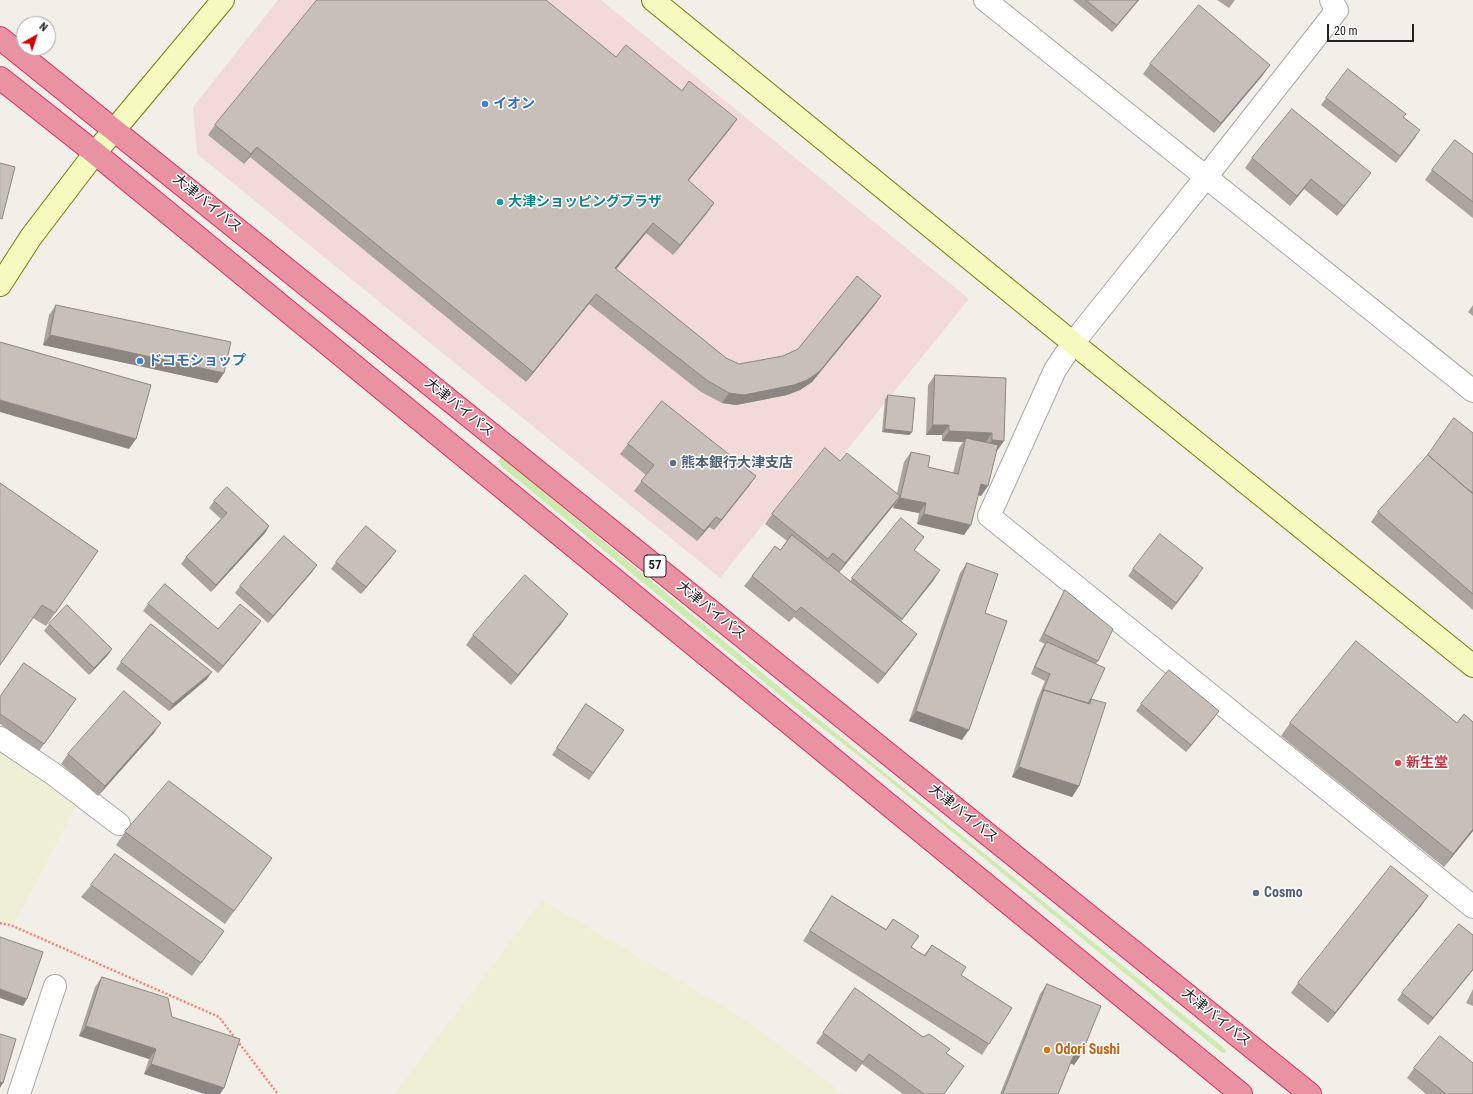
<!DOCTYPE html>
<html>
<head>
<meta charset="utf-8">
<style>
	body { margin:0 }
	#map { position:relative; width:1473px; height:1094px; overflow:hidden; background:#f2efe9; font-family:"Roboto Condensed",sans-serif }
	canvas { display:block }
	.north { position:absolute; left:16px; top:16px; width:40px; height:40px; box-sizing:border-box; background:#fff; border:1px solid #a7a7a7; border-radius:50%; rotate:39deg; font-size:11px; font-weight:700; line-height:16px; text-align:center; color:#222 }
	.north::after { content:''; display:block; margin:auto; width:14px; height:18px; background:#d40000; clip-path:polygon(50% 0,100% 100%,50% 72%,0 100%) }
	.scale { position:absolute; left:1327px; top:24px; width:87px; height:18px; box-sizing:border-box; border:2px solid #222; border-top:0; padding-left:5px; font-size:12px; line-height:14px; white-space:nowrap; color:#222; -webkit-text-stroke:3px #fff; paint-order:stroke }
</style>
</head>
<body>
<div id="map">
<canvas width="1473" height="1094"></canvas>
<div class="north">N</div>
<div class="scale">20 m</div>
</div>
<script>
const g = document.querySelector('canvas').getContext('2d');
g.lineJoin = 'round';
function fill(path, color) { g.fillStyle = color; g.fill(path, 'evenodd'); }
function strokePath(path, color, width, dash) { g.strokeStyle = color; g.lineWidth = width; g.lineCap = dash ? 'butt' : 'round'; g.setLineDash(dash || []); g.stroke(path); }
function label(font, color, halo, rows, align = 'center') {
  g.font = font + ' "Roboto Condensed","Noto Sans JP",sans-serif'; g.lineWidth = 3; g.setLineDash([]); g.textBaseline = 'middle'; g.strokeStyle = halo; g.fillStyle = color; for (const [text, x, y, turn = 0] of rows) {
    g.save(); g.translate(x, y); g.rotate((+turn || 0) * Math.PI / 180); g.textAlign = isNaN(turn) ? turn : align; if (halo) g.strokeText(text, 0, 0); g.fillText(text, 0, 0); g.restore();
  }
}
const commercial = new Path2D(`
	M278 0H601L969 299 838 461 823 450 720 578 197 154 193 107Z`);
const farmland = new Path2D(`
	M0 750 76 807 13 926 0 921Z
	M542 900 743 1018 844 1094H394Z`);
const grass = new Path2D(`
	M502 457 795 700 1224 1048 1226 1052 1222 1053 858 755 792 705 502 467 498 461Z`);
const path = new Path2D(`
	M0 923 13 926 219 1017 278 1094`);
const street = new Path2D(`
	M985 0 1473 391
	M1331 0 1337 10 1206 177 1073 343 1055 370 989 516 1473 907
	M0 738 52 773 119 824
	M19 1094 55 986`);
const secondary = new Path2D(`
	M653 0 1073 343 1473 666
	M0 285 31 237 95 153 223 0`);
const highway = new Path2D(`
	M0 38 1310 1094
	M0 78 95 153 1241 1094`);
const wall = new Path2D(`
	M1073 0H1139L1112 32Z
	M1217 0H1235L1229 8Z
	M616 57 737 119 730 129 688 181 714 203 707 213 673 255 646 233 616 269 726 358 739 364 783 356 798 349 881 296 874 306 812 382 800 390 787 395 747 403 736 405 722 403 701 392 589 304 526 382 250 157 244 164 208 135 215 125Z
	M1150 64 1263 75 1214 133 1143 74Z
	M1326 98 1404 117 1416 137 1396 163 1321 105Z
	M1473 154V218L1425 180 1432 170Z
	M1252 158 1363 183 1337 216 1304 189 1290 206 1245 168Z
	M56 305 224 373 217 383 43 345 49 315Z
	M1473 305V316L1468 312Z
	M935 375 1006 378 997 451 981 496 978 495 964 535 917 524 919 513 893 508 894 505 839 573 850 582 852 578 917 547 914 550 940 570 933 581 900 621 910 644 878 684 794 617 789 622 744 586 752 576 780 550 787 541 765 524 772 514 840 461 897 493 904 462 911 452 928 467 953 473 959 448 963 442 942 441V435H926L928 385Z
	M888 395 912 432 909 435 882 432 885 399Z
	M1473 433V610L1371 522 1378 512Z
	M628 444 756 476 749 486 714 530 709 527 697 541 634 491 646 475 620 454Z
	M0 483 98 551 46 626 33 618Z
	M214 501 269 526 265 533 211 592 181 564 186 557 221 519 209 508Z
	M391 558 361 594 331 569 336 562Z
	M967 563 985 613 962 740 909 721 960 573Z
	M317 565 312 572 268 623 235 593 240 586Z
	M1133 569 1199 575 1172 610 1128 576Z
	M1065 590 1098 661 1096 664 1079 786 1072 797 1012 777 1037 700 1045 681 1031 674 1042 648 1045 644 1039 641 1061 597Z
	M148 604 218 629 256 628 218 673 143 611Z
	M568 614 561 624 511 685 466 645 473 635Z
	M49 624 112 649 107 656 89 675 44 631Z
	M121 662 207 679 169 711 116 669Z
	M0 697 76 699 39 751 0 724Z
	M586 704 624 730 589 780 552 755Z
	M1141 704 1214 718 1186 752 1136 711Z
	M1473 722V831L1444 867 1281 736 1290 723H1457Z
	M154 733 98 796 61 764 68 754Z
	M125 832 272 858 225 924 116 845Z
	M91 885 215 944 192 976 81 897Z
	M832 896 886 929 893 919 911 947 924 955 932 945 961 975 989 1044 982 1055 803 941Z
	M1428 896 1421 906 1328 1023 1291 993 1298 983Z
	M1473 970 1428 1025 1397 1000 1402 993Z
	M102 977 172 1017 224 1088 220 1094H205L144 1074 149 1059 79 1036 95 987Z
	M1047 984 1081 1055 1074 1065 1070 1063 1058 1094H1000L1040 994Z
	M855 988 946 1053 944 1094H903L862 1064 856 1072 816 1043Z
	M1473 989V1006L1466 1003Z
	M1414 1068 1473 1094H1426L1407 1078Z`);
const shadedWall = new Path2D(`
	M1138 0H1139L1112 32 1117 25Z
	M1270 65 1263 75 1214 133 1221 123Z
	M737 119 730 129 681 190 688 180Z
	M257 147 250 157 244 164 251 154Z
	M1371 173 1363 183 1337 216 1344 206Z
	M1311 179 1304 189 1290 206 1297 196Z
	M714 203 707 213 673 255 680 245Z
	M653 223 646 233 608 279 615 268Z
	M596 294 589 304 526 382 533 372Z
	M881 296 874 306 812 382 800 390 787 395 736 405 722 403 729 393Z
	M50 335 224 373 217 383 43 345Z
	M0 400 136 439 129 449 0 412Z
	M933 425H949L942 435H926Z
	M885 429 912 432 909 435 882 432Z
	M949 431 992 433 985 443 966 438 963 442 942 441Z
	M992 440 1004 441 997 451 985 450Z
	M756 476 749 486 714 530 721 520Z
	M981 484 988 486 981 496 974 494Z
	M900 496 893 506 838 573 845 563Z
	M900 498 926 503 919 513 893 508Z
	M924 514 971 525 964 535 917 524Z
	M716 517 709 527 697 541 704 531Z
	M269 526 265 533 211 592 216 585Z
	M396 551 391 558 361 594 366 587Z
	M317 565 312 572 268 623 273 616Z
	M940 570 933 581 895 629 902 619Z
	M568 614 561 624 511 685 518 675Z
	M261 621 256 628 218 673 223 666Z
	M917 634 910 644 878 684 885 674Z
	M112 649 107 656 89 675 94 668Z
	M212 672 207 679 169 711 173 704Z
	M916 711 969 730 962 740 909 721Z
	M1219 711 1214 718 1186 752 1191 745Z
	M161 723 154 733 98 796 105 786Z
	M1019 767 1079 786 1072 797 1012 777Z
	M1473 829V831L1444 867 1453 854Z
	M1428 896 1421 906 1328 1023 1335 1013Z
	M1473 969V970L1428 1025 1433 1018Z
	M0 989 27 999 23 1006 0 998Z
	M86 1026 156 1049 149 1059 79 1036Z
	M1075 1052 1081 1055 1074 1065 1068 1062Z
	M151 1064 224 1088 220 1094H205L144 1074Z
	M0 1082 3 1083 0 1088Z`);
const building = new Path2D(`
	M317 0H546L616 57 626 45 682 91 689 81 737 119 688 180 714 203 680 245 653 223 615 268 726 358 739 364 783 356 798 349 857 276 881 296 819 372 807 380 794 385 744 395 729 393 708 381 596 294 533 372 257 147 251 154 215 125Z
	M1086 0H1138L1117 25Z
	M1199 5 1270 65 1221 123 1150 64Z
	M1348 69 1406 114 1403 117 1420 130 1400 156 1326 98Z
	M1292 109 1371 173 1344 206 1311 179 1297 196 1252 158Z
	M1455 140 1473 154V202L1432 170Z
	M0 163 15 167 2 219 0 218Z
	M56 305 231 342 224 373 50 335Z
	M0 342 151 385 136 439 0 400Z
	M935 375 1006 378 1004 441 992 440V433L949 431V425H933Z
	M888 395 915 398 912 432 885 429Z
	M662 401 756 476 721 520 716 517 704 531 641 481 654 465 628 444Z
	M1454 418 1473 433V493L1465 487 1428 455Z
	M966 438 998 445 988 486 981 484 971 525 924 514 926 503 900 498 911 452 930 456 928 467 958 474Z
	M825 448 840 461 847 453 900 496 845 563 833 553 828 559 772 514Z
	M1428 455 1473 494V594L1378 512Z
	M0 483 98 551 55 613 42 605 0 665Z
	M227 487 269 526 216 585 186 557 227 513 214 501Z
	M901 518 924 537 914 550 940 570 902 619 852 578Z
	M366 526 396 551 366 587 336 562Z
	M1160 534 1203 568 1176 603 1133 569Z
	M792 535 917 634 885 674 801 607 796 612 752 576 775 546 780 550Z
	M284 536 317 565 273 616 240 586Z
	M967 563 998 574 985 613 1007 621 969 730 916 711Z
	M525 575 568 614 518 675 473 635Z
	M165 584 218 629 240 604 261 621 223 666 148 604Z
	M1065 590 1113 629 1098 661 1044 634Z
	M67 605 112 649 94 668 49 624Z
	M151 624 212 672 173 704 121 662Z
	M1356 641 1457 723 1464 714 1473 722V829L1453 854 1290 723Z
	M1047 642 1105 668 1091 699 1088 703 1044 690 1042 693 1050 674 1035 667Z
	M24 663 76 699 44 744 0 714V697Z
	M1169 670 1219 711 1191 745 1141 704Z
	M1044 690 1090 704 1091 699 1106 703 1079 786 1019 767Z
	M124 691 161 723 105 786 68 754Z
	M586 704 624 730 593 773 557 748Z
	M169 781 272 858 234 911 125 832Z
	M115 854 224 931 201 963 91 885Z
	M1391 866 1428 896 1335 1013 1298 983Z
	M832 896 886 930 893 919 919 936 911 947 925 956 932 945 966 967 961 975 1012 1008 989 1044 810 931Z
	M1459 924 1473 935V969L1433 1018 1402 993Z
	M0 937 43 952 27 999 0 989Z
	M102 977 168 998 172 1017 240 1039 224 1088 151 1064 156 1049 86 1026Z
	M1047 984 1101 1006 1081 1055 1075 1052 1058 1094H1003Z
	M855 988 923 1037 929 1034 950 1049 946 1053 964 1066 944 1094H924L869 1054 863 1062 823 1033Z
	M0 1034 16 1039 3 1083 0 1082Z
	M1440 1036 1473 1063V1094H1446L1414 1068Z`);
const markers = [
	[485,104,4,"#3f7fe0"],
	[500,202,4,"#0f9aa8"],
	[140,361,4,"#3f7fe0"],
	[673,463,4,"#5c6f8a"],
	[1398,763,4,"#e0444e"],
	[1256,893,4,"#5c6f8a"],
	[1047,1050,4,"#e8710a"]
];
const shields = [
	[655,566,22]
];
const shieldNames = [
	["57",655,566]
];
const shopNames = [
	["イオン",493,104],
	["ドコモショップ",148,361]
];
const cultureNames = [
	["大津ショッピングプラザ",508,202]
];
const streetNames = [
	["大津バイパス",207,204,39],
	["大津バイパス",459,408,39],
	["大津バイパス",711,611,39],
	["大津バイパス",963,814,39],
	["大津バイパス",1216,1018,39]
];
const serviceNames = [
	["熊本銀行大津支店",681,463],
	["Cosmo",1264,893]
];
const healthNames = [
	["新生堂",1406,763]
];
const foodNames = [
	["Odori Sushi",1055,1050]
];
fill(commercial, '#f2dad9');
fill(farmland, '#eef0d5');
fill(grass, '#cdebb0');
strokePath(street, '#a9a9a9', 24);
strokePath(secondary, '#707d05', 24);
strokePath(highway, '#dc2a67', 24);
strokePath(path, '#fa8072', 2.5, [2, 2]);
strokePath(street, '#fff', 22);
strokePath(secondary, '#f7fabf', 22);
strokePath(highway, '#e892a2', 22);
fill(wall, '#aba49e');
fill(shadedWall, '#8b8681');
fill(building, '#c7bfb8');
strokePath(building, '#8b8681', 1);
for (const [x, y, r, color] of markers) { const dot = new Path2D(); dot.arc(x, y, r, 0, 2 * Math.PI); g.fillStyle = color; g.fill(dot); strokePath(dot, '#fff', 1.5); }
for (const [x, y, w] of shields) { const box = new Path2D(); box.roundRect(x - w / 2, y - 11, w, 22, 3); g.fillStyle = '#fff'; g.fill(box); strokePath(box, '#222', 1); }
label('bold 13px', '#222', null, shieldNames);
label('bold 14px', '#366cbe', '#fff', shopNames, 'left');
label('bold 14px', '#0d838f', '#fff', cultureNames, 'left');
label('14px', '#222', '#fff', streetNames);
label('bold 14px', '#4e5e75', '#fff', serviceNames, 'left');
label('bold 14px', '#be3a42', '#fff', healthNames, 'left');
label('bold 14px', '#c56008', '#fff', foodNames, 'left');
</script>
</body>
</html>
